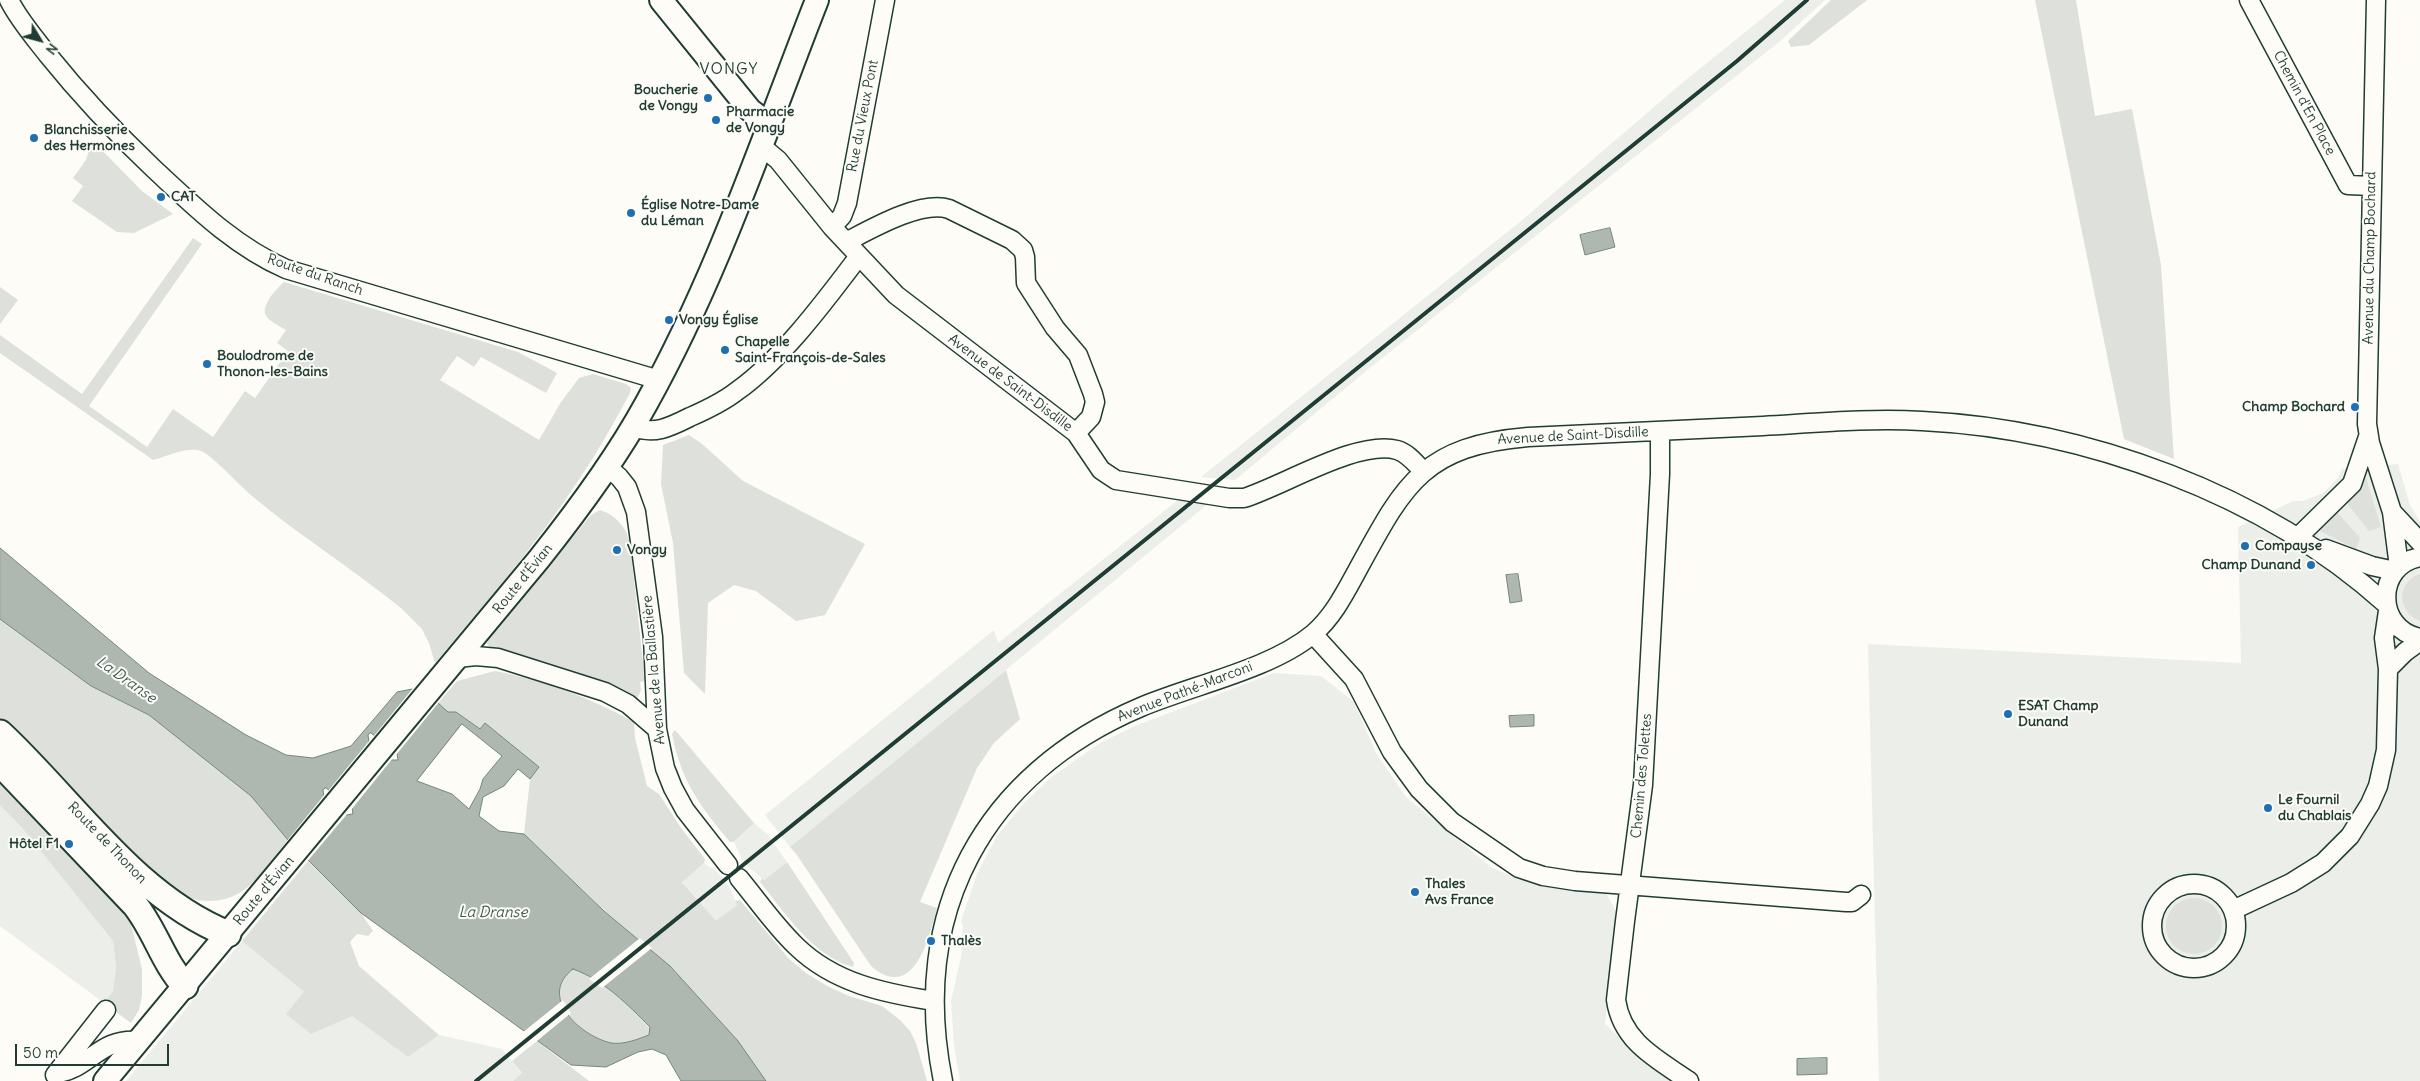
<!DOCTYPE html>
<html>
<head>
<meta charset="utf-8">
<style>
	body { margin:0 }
	#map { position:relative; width:2420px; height:1081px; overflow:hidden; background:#fdfcf7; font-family:Delius,sans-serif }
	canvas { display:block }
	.north { position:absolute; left:15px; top:15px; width:50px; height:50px; -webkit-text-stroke:4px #fdfcf7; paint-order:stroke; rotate:127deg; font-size:14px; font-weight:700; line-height:20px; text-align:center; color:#1f3d34 }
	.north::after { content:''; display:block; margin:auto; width:18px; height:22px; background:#1f3d34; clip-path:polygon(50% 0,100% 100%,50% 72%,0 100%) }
	.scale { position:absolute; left:15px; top:1044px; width:154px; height:22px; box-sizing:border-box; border:2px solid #1f3d34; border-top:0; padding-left:6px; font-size:15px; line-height:18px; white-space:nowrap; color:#1f3d34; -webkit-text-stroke:4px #fdfcf7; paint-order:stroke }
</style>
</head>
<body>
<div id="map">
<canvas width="2420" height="1081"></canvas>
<div class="north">N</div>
<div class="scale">50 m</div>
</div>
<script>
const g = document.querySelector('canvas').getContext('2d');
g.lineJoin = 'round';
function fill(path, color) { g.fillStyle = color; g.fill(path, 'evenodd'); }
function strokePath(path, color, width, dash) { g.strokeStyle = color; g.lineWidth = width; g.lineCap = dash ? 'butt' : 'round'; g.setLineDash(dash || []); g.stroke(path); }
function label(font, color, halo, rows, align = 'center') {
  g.font = font + ' Delius,sans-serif'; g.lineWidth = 4; g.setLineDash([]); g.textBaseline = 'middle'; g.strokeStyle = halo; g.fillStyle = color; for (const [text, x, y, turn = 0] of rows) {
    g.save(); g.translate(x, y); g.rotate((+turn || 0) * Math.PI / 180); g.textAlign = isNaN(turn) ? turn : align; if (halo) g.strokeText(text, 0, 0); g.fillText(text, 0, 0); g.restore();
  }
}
const built = new Path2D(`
	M1785 0H1825L1779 42 1366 371 1235 480 1201 477 1521 221 1681 84Z
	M2398 464 2410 505 2420 522V1081H1879L1868 644 2241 663 2238 527 2293 501H2303L2323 493 2338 478 2342 469Z
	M1178 500 1209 503 790 847 765 815 994 630 998 643Z
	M1274 673 1321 676 1354 702 1376 753 1406 797 1491 867 1517 879 1606 893 1618 915 1605 1024 1643 1060 1676 1081H960L954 1045 951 1001 961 957 963 926 961 921 977 874 997 836 1022 805 1050 778 1100 743 1135 726Z
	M0 805 23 829 113 941 116 967 113 991 104 1003 0 926Z
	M754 823 767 834 787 862 764 880 744 863 733 840Z
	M704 863 718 873 729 886 737 905 716 922 682 881Z
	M242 941 304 992 352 1016 408 1057 439 1035 502 1049 522 1074 513 1081H126Z`);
const green = new Path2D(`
	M1831 0H1867L1809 45 1791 47 1788 41Z
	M2035 0H2076L2095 116 2132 109 2161 265 2174 459 2124 439Z
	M92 140 142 191 173 214 134 233 117 232 72 201 83 186 73 178 86 160Z
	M193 238 202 244 89 406 147 447 173 409 213 437 245 391 255 398 288 351 277 343 286 330C280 326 270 322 266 316 260 306 277 288 284 282L518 352 557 373 546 393 481 357 474 367 457 356 440 380 539 440 561 402 579 378 593 374 626 384 631 388 630 393C614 423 597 453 578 481 536 546 484 604 435 663L429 643 422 629 401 608C353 569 300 536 252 496 241 487 211 454 201 451 187 446 167 456 153 460L0 353V335L82 394Z
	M0 287 18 300 0 324Z
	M689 435 701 443 743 481 865 544 825 615 796 621 756 591 734 585 708 603 705 694 684 673 673 543 661 484 663 445Z
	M2363 477 2366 478 2381 527 2369 531 2346 502Z
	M600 510C616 515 626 527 630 543L645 681 640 682 641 690 637 699 600 681 490 647 487 644 488 639 591 515Z
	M2336 511 2360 538 2356 549 2318 530Z
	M2420 574V621C2397 612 2396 582 2420 574Z
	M0 619 91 686 149 715 251 796 288 840C270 861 253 892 225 899 212 902 195 902 184 895 147 875 119 841 91 810 61 778 32 748 0 718Z
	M1006 670 1020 719 994 743 977 768 920 902 937 908C929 938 914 1003 871 966L797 855 790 847Z
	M495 671C543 680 591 698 634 722L635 738 647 786 659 794 681 828 705 859 704 863 682 882 716 921 737 905 735 901 740 900 789 959 806 973 827 986 849 996 882 1006 900 1020 910 1031 916 1043 927 1081H766L738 1041 670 966 605 911 524 834 530 779 539 767 485 723 480 729 456 712H448L438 703 457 681Z
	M675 730 754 823 733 842H730C700 806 681 781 672 734Z
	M0 774 129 916 142 969V996L139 1010 131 1023 104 1003 113 991 116 967 113 941 23 829 0 805Z
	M308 861 361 913 373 931 368 936 357 934 350 942 359 966 439 1035 408 1057 352 1016 311 1034 286 1014 304 992 242 941Z
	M787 862 854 963 853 967C813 956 785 913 760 882L762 878 764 880Z
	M2166 926a28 28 0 1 1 56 0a28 28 0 1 1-56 0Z
	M573 969C604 980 628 1005 650 1028L649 1035C638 1039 624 1045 611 1043 580 1036 537 995 573 969Z
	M537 1041 589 1081H513L522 1073 512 1061Z`);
const water = new Path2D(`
	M1610 228 1615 247 1585 255 1580 235Z
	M0 548 149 673 246 735 286 755 313 758 351 746 397 692 412 689 438 703 448 712H456L480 729 485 723 539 767 530 779 518 769 504 786 483 797 479 816 499 831 524 834 604 911 670 966 738 1041 766 1081H681L666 1055 652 1049 638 1052 606 1067 571 1065 361 913 288 840 251 796 149 715 91 686 0 619ZM462 724 502 756 483 779 480 789 469 809 452 794 417 781ZM371 733 397 753 398 760H391L369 742 368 735ZM326 788 352 807 353 814 346 815 324 797 323 790ZM573 969C604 980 628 1005 650 1027L649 1035C638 1039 624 1045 611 1043 580 1036 537 996 573 969Z
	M1518 574 1522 601 1510 603 1506 575Z
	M1534 715V726L1510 727 1509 716Z
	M1827 1058V1074L1797 1075V1059Z`);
const pier = new Path2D(`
	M414 687 440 701 396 755 373 737Z
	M370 740 393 758 351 810 328 791Z
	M325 794 348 813 306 863 286 842Z
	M640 938 652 948 602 988 589 979Z
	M563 1000 571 1013 537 1041 535 1043 522 1033Z`);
const minor = new Path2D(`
	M9 0C19 20 34 37 48 55 81 96 116 133 154 169 195 207 234 246 286 269L659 380
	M2249 0 2348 185 2372 186
	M2376 0 2367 424 2370 443 2392 512 2399 567
	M760 145 778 160 832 227 896 295 1076 433 1101 470 1116 480 1229 498H1244C1283 486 1358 439 1397 450 1408 453 1416 464 1424 472
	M832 227 842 216 847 203 885 0
	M846 242C871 229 921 200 949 209L1012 240 1023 250 1025 257 1026 283 1055 328 1078 355 1093 394 1095 402 1091 417 1076 433
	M633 427C655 435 670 427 690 417 706 410 723 402 737 391 783 358 825 301 859 256
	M1660 431V474L1643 785 1625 921 1616 1000C1622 1042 1657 1059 1689 1081
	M607 467 619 477 627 487 636 512 653 637 657 729 665 768 673 788 685 810 728 865
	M2392 512 2420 542
	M2297 538 2352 484 2368 437
	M2326 549 2372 566 2395 571
	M2420 557C2375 565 2375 629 2420 638
	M1313 634 1354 679 1392 752 1419 789 1452 822 1519 868 1543 876 1575 881 1846 902H1852L1861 895
	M457 658 476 656 498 658 605 692 628 704 657 729
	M2388 669 2405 652 2420 641
	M739 878C758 901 775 926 796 946 834 983 883 993 934 1001
	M2152 926a42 42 0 1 1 84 0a42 42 0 1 1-84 0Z
	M2233 910 2291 883 2323 863 2350 836 2370 804 2378 786 2386 750 2388 669 2384 638 2388 611
	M57 1073C90 1069 99 1037 139 1041
	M55 1075 106 1010
	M943 1081C909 912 983 774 1141 707 1193 685 1271 669 1313 634 1333 617 1345 593 1357 571 1404 485 1422 446 1528 437 1606 433 1685 430 1763 426 1816 423 1869 418 1922 421 2085 429 2264 494 2386 604`);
const tertiary = new Path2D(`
	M661 0 750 110 768 124
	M105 1081 539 559C578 510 616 459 646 404 717 277 764 135 817 0`);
const secondary = new Path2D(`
	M0 733C73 801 134 896 228 934
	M0 763 135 905C155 930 163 962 185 986`);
const rail = new Path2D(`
	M476 1081 1737 61 1807 0`);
const markers = [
	[708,98,5,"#1f6fb2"],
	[716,120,5,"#1f6fb2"],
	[34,138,5,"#1f6fb2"],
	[161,197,5,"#1f6fb2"],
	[631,213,5,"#1f6fb2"],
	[669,320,5,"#1f6fb2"],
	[725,350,5,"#1f6fb2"],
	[207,364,5,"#1f6fb2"],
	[2355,407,5,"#1f6fb2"],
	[2245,546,5,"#1f6fb2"],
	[617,550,5,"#1f6fb2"],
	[2311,565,5,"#1f6fb2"],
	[2008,714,5,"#1f6fb2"],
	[2268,808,5,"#1f6fb2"],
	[69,844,5,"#1f6fb2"],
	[1415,892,5,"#1f6fb2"],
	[931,941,5,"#1f6fb2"]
];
const poiNames = [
	["Boucherie",698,90,"right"],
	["de Vongy",698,106,"right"],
	["Pharmacie",726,112],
	["de Vongy",726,128],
	["Blanchisserie",44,130],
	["des Hermones",44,146],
	["CAT",171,197],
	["Église Notre-Dame",641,205],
	["du Léman",641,221],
	["Vongy Église",679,320],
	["Chapelle",735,342],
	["Saint-François-de-Sales",735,358],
	["Boulodrome de",217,356],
	["Thonon-les-Bains",217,372],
	["Champ Bochard",2345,407,"right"],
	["Compayse",2255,546],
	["Vongy",627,550],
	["Champ Dunand",2301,565,"right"],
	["ESAT Champ",2018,706],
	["Dunand",2018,722],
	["Le Fournil",2278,800],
	["du Chablais",2278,816],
	["Hôtel F1",59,844,"right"],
	["Thales",1425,884],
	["Avs France",1425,900],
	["Thalès",941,941]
];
const streetNames = [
	["Chemin d'En Place",2304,103,62],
	["Rue du Vieux Pont",863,116,-79],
	["Avenue du Champ Bochard",2370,258,-89],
	["Route du Ranch",315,275,19],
	["Avenue de Saint-Disdille",1010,383,37],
	["Avenue de Saint-Disdille",1573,436,-3],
	["Route d'Évian",523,579,-51],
	["Avenue de la Ballastière",654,670,-95],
	["Avenue Pathé-Marconi",1185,692,-21],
	["Chemin des Tolettes",1642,776,-85],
	["Route de Thonon",107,843,46],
	["Route d'Évian",264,891,-50]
];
const waterNames = [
	["La Dranse",126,680,35],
	["La Dranse",493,913]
];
const quarterNames = [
	["VONGY",729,69]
];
fill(built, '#eceee9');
fill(green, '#dde0db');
fill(water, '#aeb8b1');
strokePath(water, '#75877f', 1);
fill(pier, '#fdfcf7');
strokePath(minor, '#1f3d34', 21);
strokePath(tertiary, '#1f3d34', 26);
strokePath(secondary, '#1f3d34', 29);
strokePath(minor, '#fdfcf7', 18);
strokePath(tertiary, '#fdfcf7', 22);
strokePath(secondary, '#fdfcf7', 25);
strokePath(rail, '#1f3d34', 4);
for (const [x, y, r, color] of markers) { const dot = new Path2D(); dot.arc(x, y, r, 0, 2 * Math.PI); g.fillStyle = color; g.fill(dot); strokePath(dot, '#fdfcf7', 2); }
label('bold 14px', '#1f3d34', '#fdfcf7', poiNames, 'left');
label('14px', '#1f3d34', '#fdfcf7', streetNames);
label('italic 15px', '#435c53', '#fdfcf7', waterNames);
g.letterSpacing = '1px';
label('16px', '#1f3d34', '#fdfcf7', quarterNames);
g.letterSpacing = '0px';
</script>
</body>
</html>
